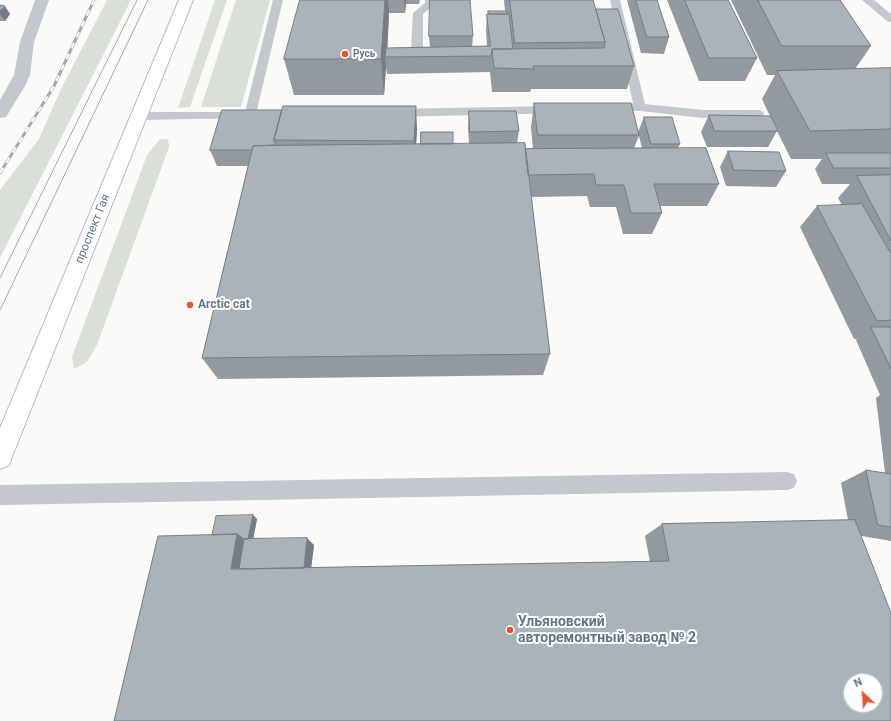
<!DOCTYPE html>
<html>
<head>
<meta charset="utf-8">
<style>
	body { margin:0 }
	#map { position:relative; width:891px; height:721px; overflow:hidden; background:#fafaf8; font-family:Roboto,sans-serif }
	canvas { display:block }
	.north { position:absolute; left:843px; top:673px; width:40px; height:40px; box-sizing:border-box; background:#fff; border:1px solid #c1c8cd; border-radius:50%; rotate:335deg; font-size:11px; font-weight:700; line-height:16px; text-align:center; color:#657683 }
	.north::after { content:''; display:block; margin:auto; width:14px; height:18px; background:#e4572e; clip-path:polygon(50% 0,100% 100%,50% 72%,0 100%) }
</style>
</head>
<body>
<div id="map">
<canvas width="891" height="721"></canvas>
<div class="north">N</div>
</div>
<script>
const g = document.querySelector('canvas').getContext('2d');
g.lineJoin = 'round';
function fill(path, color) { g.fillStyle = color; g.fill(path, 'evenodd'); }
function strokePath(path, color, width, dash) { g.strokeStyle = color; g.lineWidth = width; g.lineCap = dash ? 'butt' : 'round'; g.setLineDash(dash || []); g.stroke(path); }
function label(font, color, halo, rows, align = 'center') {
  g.font = font + ' Roboto,sans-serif'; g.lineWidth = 4; g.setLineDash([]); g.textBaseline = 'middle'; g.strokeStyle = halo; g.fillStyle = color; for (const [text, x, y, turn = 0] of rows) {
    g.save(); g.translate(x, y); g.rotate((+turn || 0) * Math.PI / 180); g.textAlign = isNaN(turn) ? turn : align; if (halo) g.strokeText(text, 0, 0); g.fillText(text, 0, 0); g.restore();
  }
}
const green = new Path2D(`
	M107 0H131L0 258V190L39 139 61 89Z
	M215 0H227L190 107 178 108Z
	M236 0H270L241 107H201Z
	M160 139H168L169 147 97 345 87 362 74 369 72 357 147 155Z`);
const service = new Path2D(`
	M273 0H283L255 118 139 120 135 119 133 116 135 113 139 112H245Z
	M425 0H435V4L423 14V49L421 51H413L411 49 413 13 425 3Z
	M610 0H620L645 104 703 110H758L762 111 764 114 762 117 703 118 640 111H605L603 108 605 105 633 103Z
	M862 0H874L891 14V22L887 21Z
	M556 106 560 107 562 110 560 113 393 117 389 116 387 113 389 110 393 109Z
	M787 472 794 474 797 481 794 488 787 490 0 505V485Z`);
const minor = new Path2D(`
	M35 0H49L34 42 30 75 25 86 6 117 0 118V100L14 75 20 42Z`);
const primary = new Path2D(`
	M179 0H193L12 457 9 465 0 469V428Z`);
const tram = new Path2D(`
	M0 278 137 0
	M0 310 148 0`);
const rail = new Path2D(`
	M0 173 54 86 94 0`);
const wall = new Path2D(`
	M300 0H420L419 4H406L405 13H389L387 48 430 47 429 36H473L472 47 487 46 486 31 487 14H488V11H505L504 0H593L596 9 634 66 627 89H531L530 92H492L490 72 387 74 386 67 384 95H294L284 59Z
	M627 0H657L669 37 664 54 641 53Z
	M667 0H728L757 58 745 81H699Z
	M731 0H840L871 46 855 69 891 68V541L862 536 114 721 212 535 253 515 257 519 253 539 314 545 311 568 650 562 645 536 662 524 848 520 841 483 866 470 885 473 876 398 880 395 856 340 857 339H854L800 227 817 206 842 205 838 198 850 184H822L815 169 822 159H791L777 131 768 147H707L701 132 709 115 770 116 762 99 775 75H767Z
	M0 5 10 14 5 21H0Z
	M534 103 638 132 644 117 680 144 678 148 719 184 707 206H660L662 213 652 234H623L616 207H590L587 196 531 197 550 354 543 375 218 379 202 358 248 166H217L210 150 222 110 417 129 416 144H469L468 128 469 111 519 131 517 144 525 149H533L531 127ZM639 136 642 148H634Z
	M728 151 786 171 776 187 726 186 720 167Z`);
const shadedWall = new Path2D(`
	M385 0H388L389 13 387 57H385L386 67 384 95 381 59Z
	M404 0H406L405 13Z
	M5 6 10 14 5 21 0 14V11Z
	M416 106 417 129 415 164 414 141Z
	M253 515 257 519 252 545 249 573 231 569 237 534Z
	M307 538 314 545 310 577 303 572Z`);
const building = new Path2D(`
	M300 0H385L381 59H284Z
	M430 0H470L473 36H429Z
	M510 0H593L605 42 515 43Z
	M636 0H657L669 37H647Z
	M685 0H728L757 58H709Z
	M758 0H840L871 46H782Z
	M0 5 5 6 0 11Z
	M596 9H618L634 66H533L534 69 494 68 492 49 604 48 605 42Z
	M488 11H507V14H489Z
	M487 14H509L513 49H492L491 56 385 57 386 48 490 46Z
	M891 68V129L810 131 777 71Z
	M534 103H631L639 135H538Z
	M283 106H416L414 141 274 140Z
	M222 110H282L274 140 275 143V145L253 146 252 150H210Z
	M469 111H516L519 131 470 132Z
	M709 115 771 116 778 131H715Z
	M644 117H672L680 144H651Z
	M421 132H453V144H421Z
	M525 143 550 354 202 358 253 146Z
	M706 148 719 184H654L662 213H631L624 185H596L594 174 528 175 525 149Z
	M728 151 779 152 786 171 734 170Z
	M826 153H891V168H834Z
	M891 175V241L857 176Z
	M862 204 891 254V320L877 321 817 206Z
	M871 327H891V368Z
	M866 470 891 474V527L878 525Z
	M253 515 248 539H244L237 534 212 535 216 516Z
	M855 520 891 613V721H114L158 536 237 534 231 569 669 561 662 524ZM851 681H875V705H851Z
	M307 538 304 568 239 569 244 539Z`);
const markers = [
	[345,54,4,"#e4572e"],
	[190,305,4,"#e4572e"],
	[510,630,4,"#e4572e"]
];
const farPoinames = [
	["Русь",353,54]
];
const streetNames = [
	["проспект Гая",93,229,-68]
];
const poiNames = [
	["Arctic cat",198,305]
];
const nearPoinames = [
	["Ульяновский",518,622],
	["авторемонтный завод № 2",518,638]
];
fill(green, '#dadfd7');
strokePath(primary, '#b5babe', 2);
fill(service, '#c3c8cc');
fill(minor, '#c3c8cc');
fill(primary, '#fff');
strokePath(tram, '#a2aab0', 1);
strokePath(rail, '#a2aab0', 3);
strokePath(rail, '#fff', 2, [6]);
fill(wall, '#929a9f');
fill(shadedWall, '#777d82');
fill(building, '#aab3b9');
strokePath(building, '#777d82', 1);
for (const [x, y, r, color] of markers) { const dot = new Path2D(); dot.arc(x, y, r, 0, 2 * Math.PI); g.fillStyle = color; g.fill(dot); strokePath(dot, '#fff', 1.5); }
label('bold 10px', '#657683', '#fff', farPoinames, 'left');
label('12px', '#657683', '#fff', streetNames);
label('bold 12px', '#657683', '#fff', poiNames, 'left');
label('bold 14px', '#657683', '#fff', nearPoinames, 'left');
</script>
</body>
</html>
